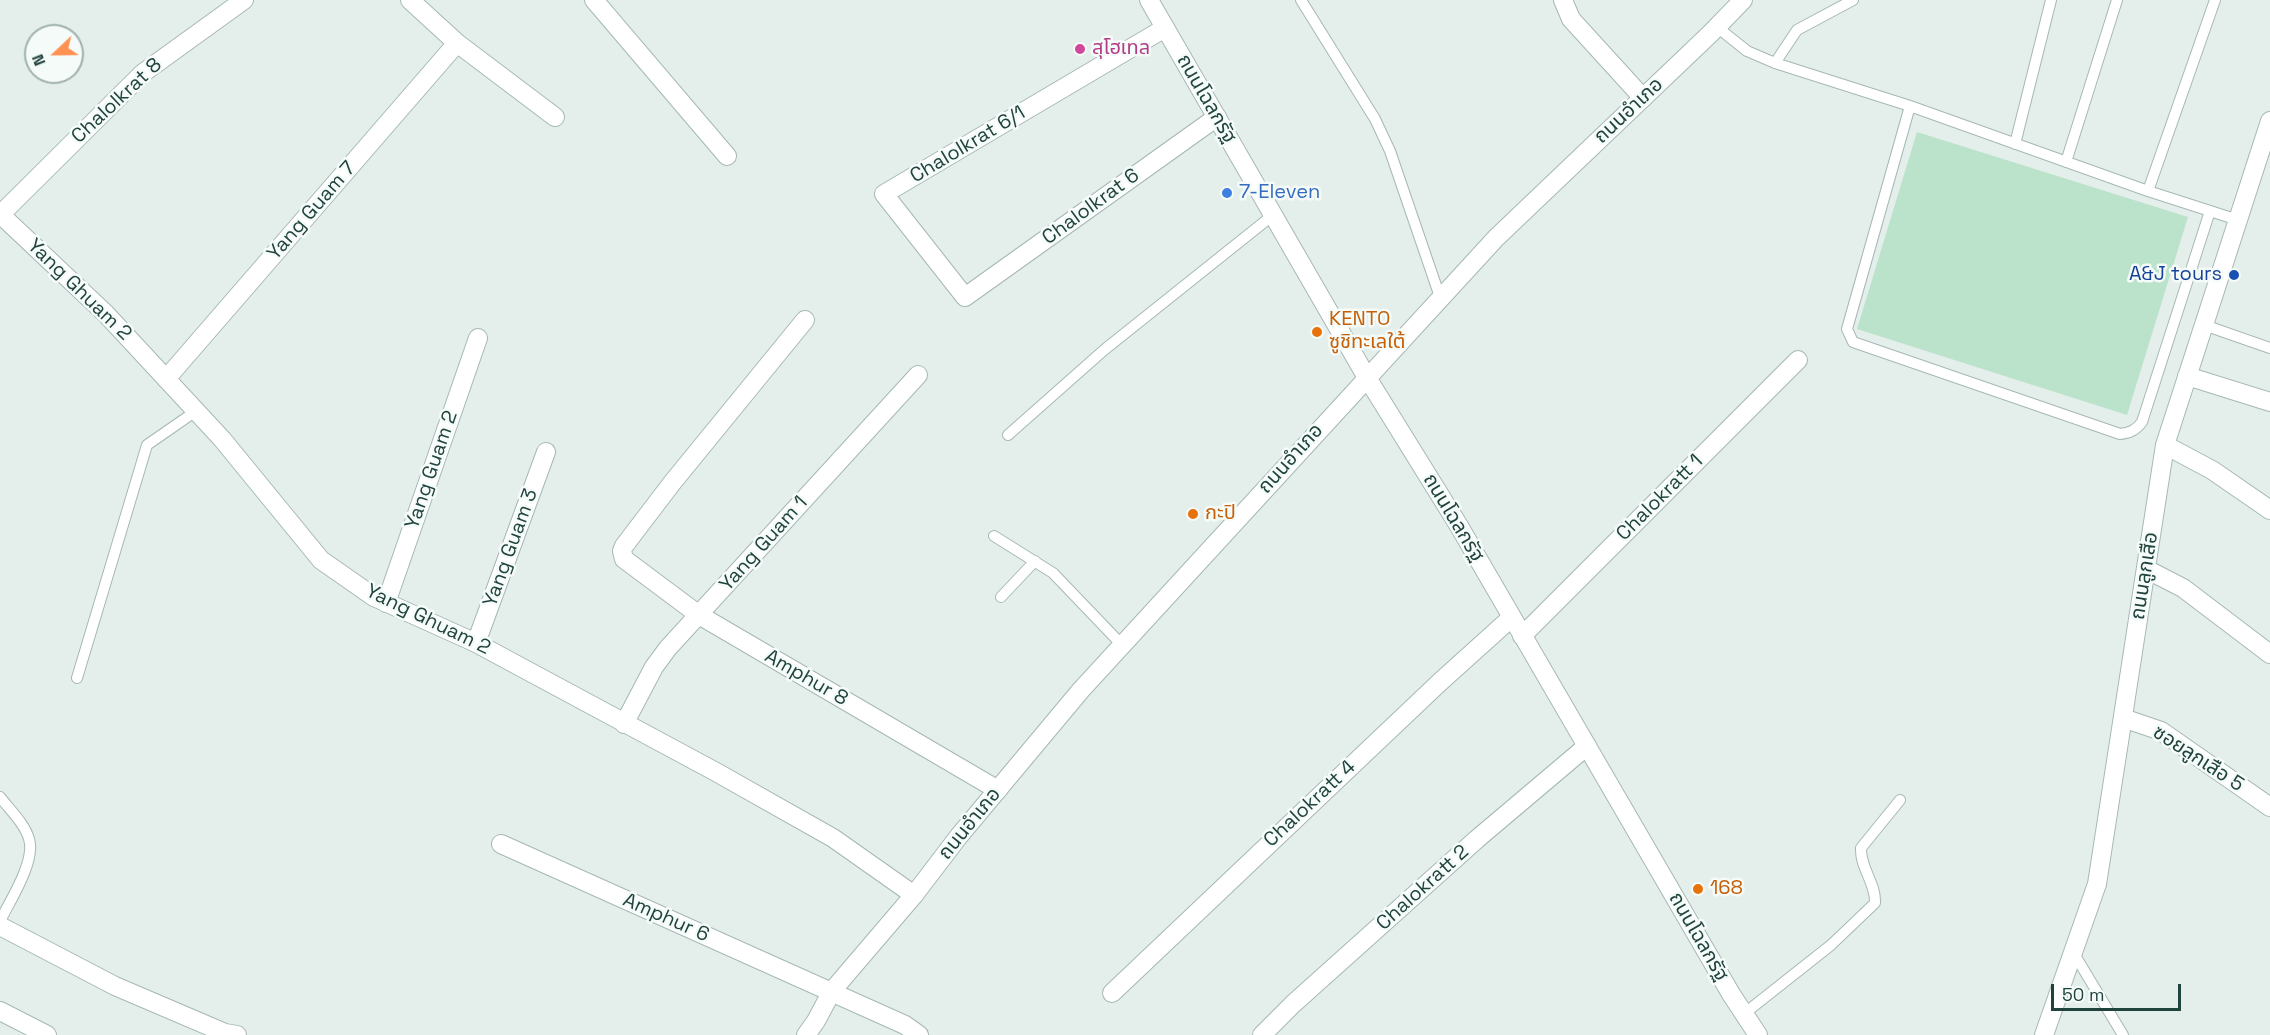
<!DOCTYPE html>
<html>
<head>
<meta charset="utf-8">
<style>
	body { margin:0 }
	#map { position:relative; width:2270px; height:1035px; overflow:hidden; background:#e4efeb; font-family:"Space Grotesk",sans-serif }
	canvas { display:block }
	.north { position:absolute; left:24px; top:24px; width:60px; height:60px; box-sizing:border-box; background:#f5fbf9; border:2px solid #a0b1ae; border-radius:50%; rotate:248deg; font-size:16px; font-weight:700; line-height:24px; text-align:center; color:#21433e }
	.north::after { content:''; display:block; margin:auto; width:21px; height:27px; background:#ff9152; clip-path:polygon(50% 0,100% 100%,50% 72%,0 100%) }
	.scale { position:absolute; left:2051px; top:984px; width:130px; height:27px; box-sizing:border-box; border:3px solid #21433e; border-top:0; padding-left:8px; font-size:18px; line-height:21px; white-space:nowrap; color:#21433e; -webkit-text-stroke:4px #f5fbf9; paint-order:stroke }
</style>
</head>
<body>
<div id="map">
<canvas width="2270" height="1035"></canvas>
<div class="north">N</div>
<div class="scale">50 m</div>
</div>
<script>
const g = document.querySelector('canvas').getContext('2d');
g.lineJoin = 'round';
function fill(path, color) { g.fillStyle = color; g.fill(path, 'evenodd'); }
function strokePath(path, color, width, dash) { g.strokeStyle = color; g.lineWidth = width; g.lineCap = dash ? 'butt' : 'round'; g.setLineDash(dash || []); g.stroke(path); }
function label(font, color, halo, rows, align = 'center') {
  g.font = font + ' "Space Grotesk","Noto Sans Thai",sans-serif'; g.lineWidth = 5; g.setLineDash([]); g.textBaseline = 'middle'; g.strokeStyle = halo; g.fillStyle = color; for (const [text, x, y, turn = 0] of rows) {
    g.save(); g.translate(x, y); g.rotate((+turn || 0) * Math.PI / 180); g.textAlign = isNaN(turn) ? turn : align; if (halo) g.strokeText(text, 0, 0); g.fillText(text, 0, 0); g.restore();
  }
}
const green = new Path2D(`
	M1917 132 2188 217 2127 415 1857 329Z`);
const service = new Path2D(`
	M1301 0 1375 119 1390 151 1440 297
	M1717 27 1747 51 1775 63 1910 106 2148 191 2238 220
	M1775 63 1797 30 1853 0
	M1910 106 1847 329 1853 342 2120 434C2130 433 2136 430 2142 422L2210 211
	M2015 144 2051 0
	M2066 162 2117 0
	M2148 191 2215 0
	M2204 325 2270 348
	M1008 435 1104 350 1273 215
	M994 536 1053 573 1122 645
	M1001 597 1035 561
	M77 678 147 445 196 411
	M0 797C10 810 25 824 29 839 36 861 10 901 0 921
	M2073 952 2123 1035
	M1745 1013 1831 945 1875 903C1876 883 1860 868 1861 848L1900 800`);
const minor = new Path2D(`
	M410 0 457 43 555 117
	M594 0 727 156
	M1563 0 1571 19 1643 98
	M1165 28 884 194 965 297 1217 117
	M0 214 106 314 222 439 321 560 374 597 476 643 716 772 833 838 914 895
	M0 215 143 73 244 0
	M805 320 672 483 624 546 622 551 624 559 699 615 998 790
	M2187 376 2270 402
	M166 379 457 43
	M2165 445 2212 470 2270 510
	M2146 569 2183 588 2270 654
	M386 603 478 338
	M1522 636 1798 360
	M476 643 546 452
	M2123 718 2161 731 2270 807
	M624 724 654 667 668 648 918 375
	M501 844 905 1025 919 1035
	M0 926 115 986 225 1033 237 1035
	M1112 993 1440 682 1511 618
	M0 1011 47 1035
	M1262 1035 1293 1004 1477 839 1587 746
	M2044 1035 2097 884 2165 445 2270 121`);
const tertiary = new Path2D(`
	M1149 0 1366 376 1459 526 1731 994 1758 1035
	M806 1035 816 1021 832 991 914 895 959 836 1081 690 1496 238 1710 34 1743 0`);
const markers = [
	[1080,49,6,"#d1479c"],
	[1227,193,6,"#3f7fe0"],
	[2234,275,6,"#1a4fb4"],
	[1317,332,6,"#e8710a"],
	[1193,514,6,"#e8710a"],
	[1698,889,6,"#e8710a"]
];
const hotelNames = [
	["สุโฮเทล",1092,49]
];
const streetNames = [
	["ถนนโฉลกรัฐ",1206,99,60],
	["Chalolkrat 8",117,101,-43],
	["ถนนอำเภอ",1629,111,-43],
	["Chalolkrat 6/1",968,145,-31],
	["Chalolkrat 6",1091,207,-36],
	["Yang Guam 7",312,211,-49],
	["Yang Ghuam 2",79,290,44],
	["ถนนอำเภอ",1291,459,-48],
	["Yang Guam 2",432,470,-71],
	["Chalokratt 1",1660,498,-45],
	["ถนนโฉลกรัฐ",1453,518,59],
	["Yang Guam 1",764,544,-48],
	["Yang Guam 3",511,548,-70],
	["ถนนลูกเสือ",2145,576,-81],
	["Yang Ghuam 2",428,620,26],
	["Amphur 8",806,678,30],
	["ซอยลูกเสือ 5",2198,759,33],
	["Chalokratt 4",1310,804,-43],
	["ถนนอำเภอ",970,824,-51],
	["Chalokratt 2",1423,888,-42],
	["Amphur 6",666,918,24],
	["ถนนโฉลกรัฐ",1698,937,60]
];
const shopNames = [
	["7-Eleven",1239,193]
];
const transitNames = [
	["A&J tours",2222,275]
];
const foodNames = [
	["KENTO",1329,320],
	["ซูชิทะเลใต้",1329,343],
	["กะปิ",1205,514],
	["168",1710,889]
];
fill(green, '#bbe2ca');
strokePath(service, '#a6b8b4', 12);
strokePath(minor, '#a6b8b4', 20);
strokePath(tertiary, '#a6b8b4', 20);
strokePath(service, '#fff', 10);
strokePath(minor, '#fff', 18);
strokePath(tertiary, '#fff', 18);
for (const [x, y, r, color] of markers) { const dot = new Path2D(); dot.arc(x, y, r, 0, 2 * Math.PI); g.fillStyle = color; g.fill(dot); strokePath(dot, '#f5fbf9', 2); }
label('20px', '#b23c85', '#f5fbf9', hotelNames, 'left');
label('20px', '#21433e', '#f5fbf9', streetNames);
label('20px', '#366cbe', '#f5fbf9', shopNames, 'left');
label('20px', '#164399', '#f5fbf9', transitNames, 'right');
label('20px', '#c56008', '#f5fbf9', foodNames, 'left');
</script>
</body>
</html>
